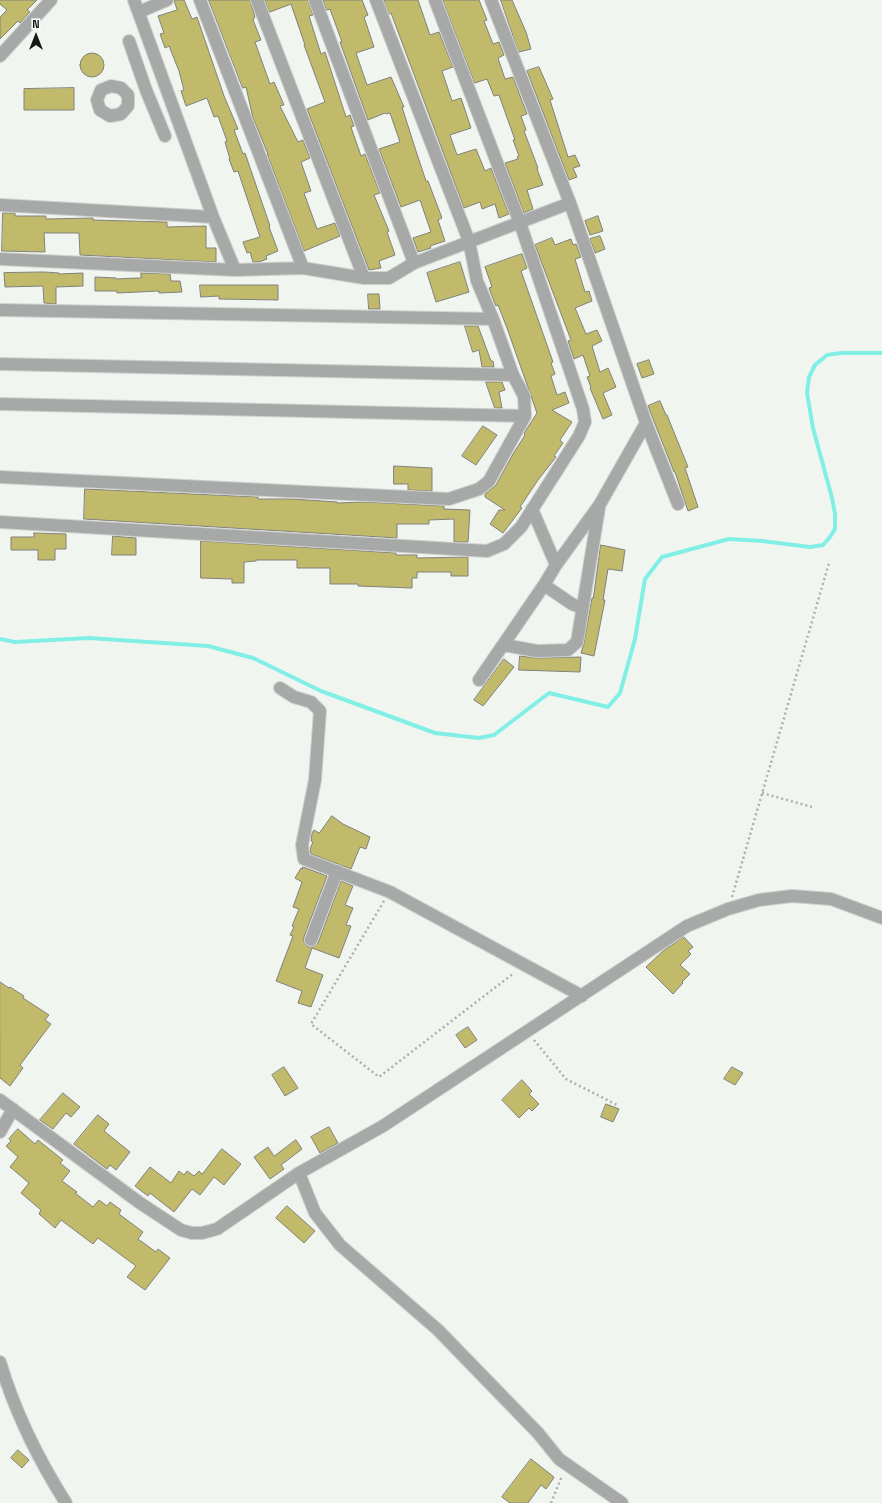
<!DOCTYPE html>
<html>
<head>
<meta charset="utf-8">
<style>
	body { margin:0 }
	#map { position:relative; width:882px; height:1503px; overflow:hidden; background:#f1f5ef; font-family:"Space Grotesk",sans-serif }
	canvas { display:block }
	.north { position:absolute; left:16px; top:16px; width:40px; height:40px; -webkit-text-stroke:3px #fff; paint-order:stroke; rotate:0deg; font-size:11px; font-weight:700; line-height:16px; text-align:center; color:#161716 }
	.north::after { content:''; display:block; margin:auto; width:14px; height:18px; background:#161716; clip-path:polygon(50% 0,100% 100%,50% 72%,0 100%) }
</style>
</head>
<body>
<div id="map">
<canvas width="882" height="1503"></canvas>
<div class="north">N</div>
</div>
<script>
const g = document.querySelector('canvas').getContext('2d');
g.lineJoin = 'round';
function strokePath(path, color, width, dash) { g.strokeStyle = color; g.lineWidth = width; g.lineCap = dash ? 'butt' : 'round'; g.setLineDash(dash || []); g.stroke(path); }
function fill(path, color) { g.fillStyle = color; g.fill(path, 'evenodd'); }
const stream = new Path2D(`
	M0 639 15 642 89 638 208 646 253 658 321 691 435 733 479 738 494 735 549 693 608 707 620 693 635 639 645 579 662 557 729 539 762 541 810 547 823 545 830 537 835 529V514L832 498 813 428 807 393 809 377 815 365 827 355 841 353H882`);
const building = new Path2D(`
	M0 0H37L27 10 30 12 20 23 18 21 0 39V17L7 10 0 4Z
	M174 0H184L192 19 197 17 224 96 238 129 234 130 243 154 245 153 270 226 269 227 278 251 266 256 267 259 259 262H253L250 252 247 253 243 242 260 237 238 171 234 172 229 159H230L225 142 227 141 218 116 214 117 207 98 186 106 181 91 184 90 179 71 169 46 165 48 160 34 164 33 158 16 177 10Z
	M209 0H250L255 17H254V19L253 20 261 40 255 42 270 84 274 82 284 105 280 106 298 142 303 140 310 158 301 162 311 191 304 193 317 229 335 223 340 236 304 251 267 154H268L253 118 246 87 243 88Z
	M265 0H308L313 15 309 16 321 54 325 52 346 117 350 115 354 126 351 127 361 156 365 154 380 193 374 195 389 231 387 232 395 255 379 261 381 268 369 270 307 109 325 102 304 45H305L291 4 270 12Z
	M323 0H362L368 15 364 17 374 47 356 53 367 85 391 77 404 107H402L416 151 426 181H428L442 218 438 220 445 241 430 246 431 248 418 252 413 238 431 232 420 200 401 207 379 149 400 142 390 113 386 114 385 113 368 120 340 42H342L330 9 327 10Z
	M384 0H418L430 35 439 32 453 67 442 71 452 101 461 98 471 128 450 135 457 155 476 149 485 171 491 168 509 214 499 218 495 204 482 209 480 202 464 208 391 13 389 14Z
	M443 0H479L487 20 484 21 493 44 499 42 504 55 498 58 505 79 513 77 527 114 521 116 526 130 524 131 538 168 537 169 543 185 527 190 533 209 524 213 505 163 518 159 517 157 519 156 513 140H515L499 95 494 96 487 79 475 83Z
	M501 0H512L526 32 531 49 519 52Z
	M80 65a12 12 0 1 1 24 0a12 12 0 1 1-24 0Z
	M539 67 553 99 550 100 568 157 575 155 580 166 573 168 577 177 569 180 527 71Z
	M74 88V110H24V89Z
	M3 213H15V216H46V219L93 218V220L167 222V227L206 226V248H216V262L80 255 79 233H44L45 252 2 251Z
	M598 216 603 231 590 235 585 221Z
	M600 236 605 249 595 253 590 239Z
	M552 238 555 245 571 239 573 245 576 244 581 257 575 259 585 292 589 291 592 301 575 308 586 334 597 330 602 341 592 346 600 372 608 368 616 387 603 393 612 415 603 419 590 388 591 387 587 377 590 376 583 355 574 359 568 341 571 340 535 245Z
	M522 254 527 268 521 271 553 362 551 363 555 374 551 376 557 395 565 392 569 403 552 410 572 422 560 440 563 443 554 456 556 457 538 480 520 507 522 508 503 533 490 524 499 510H505L485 497V494L496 485 513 454 525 435 524 434 526 430 537 413 507 328 498 305 496 306 492 296 489 288 492 287 485 267Z
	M460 262 469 292 436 302 427 273Z
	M44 272 59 273V274L83 273V286L56 287V304L44 303 43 286 5 287 4 273Z
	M141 273 170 274 171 281H180L182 292 159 293V291L117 293V291H95V277L116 278V279L136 278H141Z
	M200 285H278V300L219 299V296L201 297Z
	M368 294H379L380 309H369Z
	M465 326H478L491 361H493L494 367H482L479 350 473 352Z
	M649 360 654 374 642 378 637 364Z
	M486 382H502L505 390 499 392 502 408H495Z
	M660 401 666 415H667L688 467 685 468 698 507 688 511 675 472H674L648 406Z
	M483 426 497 435 476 465 462 456Z
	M394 466 432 468V491L408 490V484H394Z
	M85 489 258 497V499H292L337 502V503L364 502 444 506V509L470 510 468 542H454V519L429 520V524H397V538L84 519Z
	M34 533 66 534V549H55V560H38V550H11V537H34Z
	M113 536 136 538V555H112Z
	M201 541 396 553V555H417V558L468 557V576H451V572H417V578H412V588L358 586V584H330V568H297V560H256V561L244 562V583H232V579L201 578Z
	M601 545 625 550 622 571 608 569 603 600H605L594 656 581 653 584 643 592 598H593Z
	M520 656 537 658 581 657 580 672 519 670Z
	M504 659 514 667 483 706 474 700Z
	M332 816 343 824 370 837 366 849 360 847 351 869 311 854 310 849 313 842 311 841 312 833 314 830 319 833Z
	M303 867 327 876 304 937V942L308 947H313L318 943 341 881 353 886 345 905 353 908 346 925 351 926 339 958 312 948 305 968 323 975 311 1007 298 1003 302 991 276 981 293 936 290 935 294 927 292 926 299 909 293 907 302 882 295 878 301 868 302 869Z
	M684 937 693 947 688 951 691 954 680 965 690 974 682 982 683 983 673 994 646 967 663 951Z
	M0 982 9 988 10 987 24 996 23 998 49 1015 45 1020 51 1024 20 1065 23 1068 10 1086 0 1078Z
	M468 1027 477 1040 465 1048 456 1035Z
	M284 1067 298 1088 285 1096 272 1075Z
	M732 1067 743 1073 735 1085 724 1079Z
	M522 1080 532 1091 529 1094 539 1104 532 1111 529 1108 519 1118 502 1100Z
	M63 1093 80 1107 71 1117 66 1113 53 1129 40 1120Z
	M606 1104 619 1109 613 1122 601 1117Z
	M98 1115 109 1124 104 1131 130 1152 116 1170 110 1165 107 1169 74 1144Z
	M329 1127 338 1143 320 1153 311 1137Z
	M18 1129 35 1144 38 1140 63 1160 60 1163 70 1171 62 1181 77 1192 75 1193 93 1207 99 1200 107 1206 110 1202 121 1210 119 1214 143 1232 138 1239 156 1252 158 1249 170 1258 145 1290 127 1277 136 1266 98 1238 93 1244 61 1220 55 1228 39 1214 41 1210 21 1193 29 1183 10 1167 18 1157 6 1146 11 1141 9 1139Z
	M296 1140 302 1149 281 1165 284 1169 270 1179 254 1157 268 1147 274 1156Z
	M222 1149 241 1164 224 1185 214 1177 200 1195 192 1189 174 1212 150 1193 148 1196 135 1186 150 1167 171 1183 179 1171 184 1175 187 1171 194 1176 199 1171 202 1174Z
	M287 1206 315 1231 304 1243 276 1218Z
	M18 1450 29 1460 22 1468 11 1458Z
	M531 1459 554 1477 553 1479 546 1489 541 1485 528 1503H510L502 1497Z`);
const path = new Path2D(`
	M762 793 812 807
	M732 897 829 563
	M384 901 311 1024 379 1077 514 973
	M534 1040 566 1079 619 1106
	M551 1503 562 1476`);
const minor = new Path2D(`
	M134 0 213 217 235 270
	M200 0 303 268
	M257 0 364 278
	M315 0 414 263
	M491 0 570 203 646 423 678 504
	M139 12 167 0
	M129 41 146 90 165 136
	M0 56 51 0
	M111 86 121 88 128 95V106L121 114 110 116 100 110 97 100 101 90Z
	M0 205 213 217
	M0 259 235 270 303 268 364 278H389L414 263 570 203
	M0 310 493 319
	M0 364 513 375
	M0 404 525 416
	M0 477 449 499 479 489 489 481 525 416 524 396 513 375 493 319 477 281 469 241 376 0
	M532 509 556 565
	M0 522 487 551 504 544 521 527 579 436 585 422 583 409 520 223 435 0
	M544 585 572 604 582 608
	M504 645 537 651 568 650 577 642 599 508
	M479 680 544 585 556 565 600 504 646 423
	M280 688 294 697 311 702 320 711 315 780 302 845 304 859 390 892 582 996
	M311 940 337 871
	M0 1100 140 1203 181 1230 192 1233H202L217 1229 299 1173 383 1126 687 926 728 909 759 900 792 896 831 899 882 918
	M0 1132 13 1109
	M299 1173 315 1213 340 1245 438 1330 538 1433 559 1459 622 1503
	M0 1362C15 1412 38 1459 66 1503`);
strokePath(stream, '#81efe6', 4);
fill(building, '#c0ba6a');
strokePath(building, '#81817c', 1);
strokePath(minor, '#ced1cc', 14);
strokePath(path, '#acafab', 2.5, [2, 3]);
strokePath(minor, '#a6a9a7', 12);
</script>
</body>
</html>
